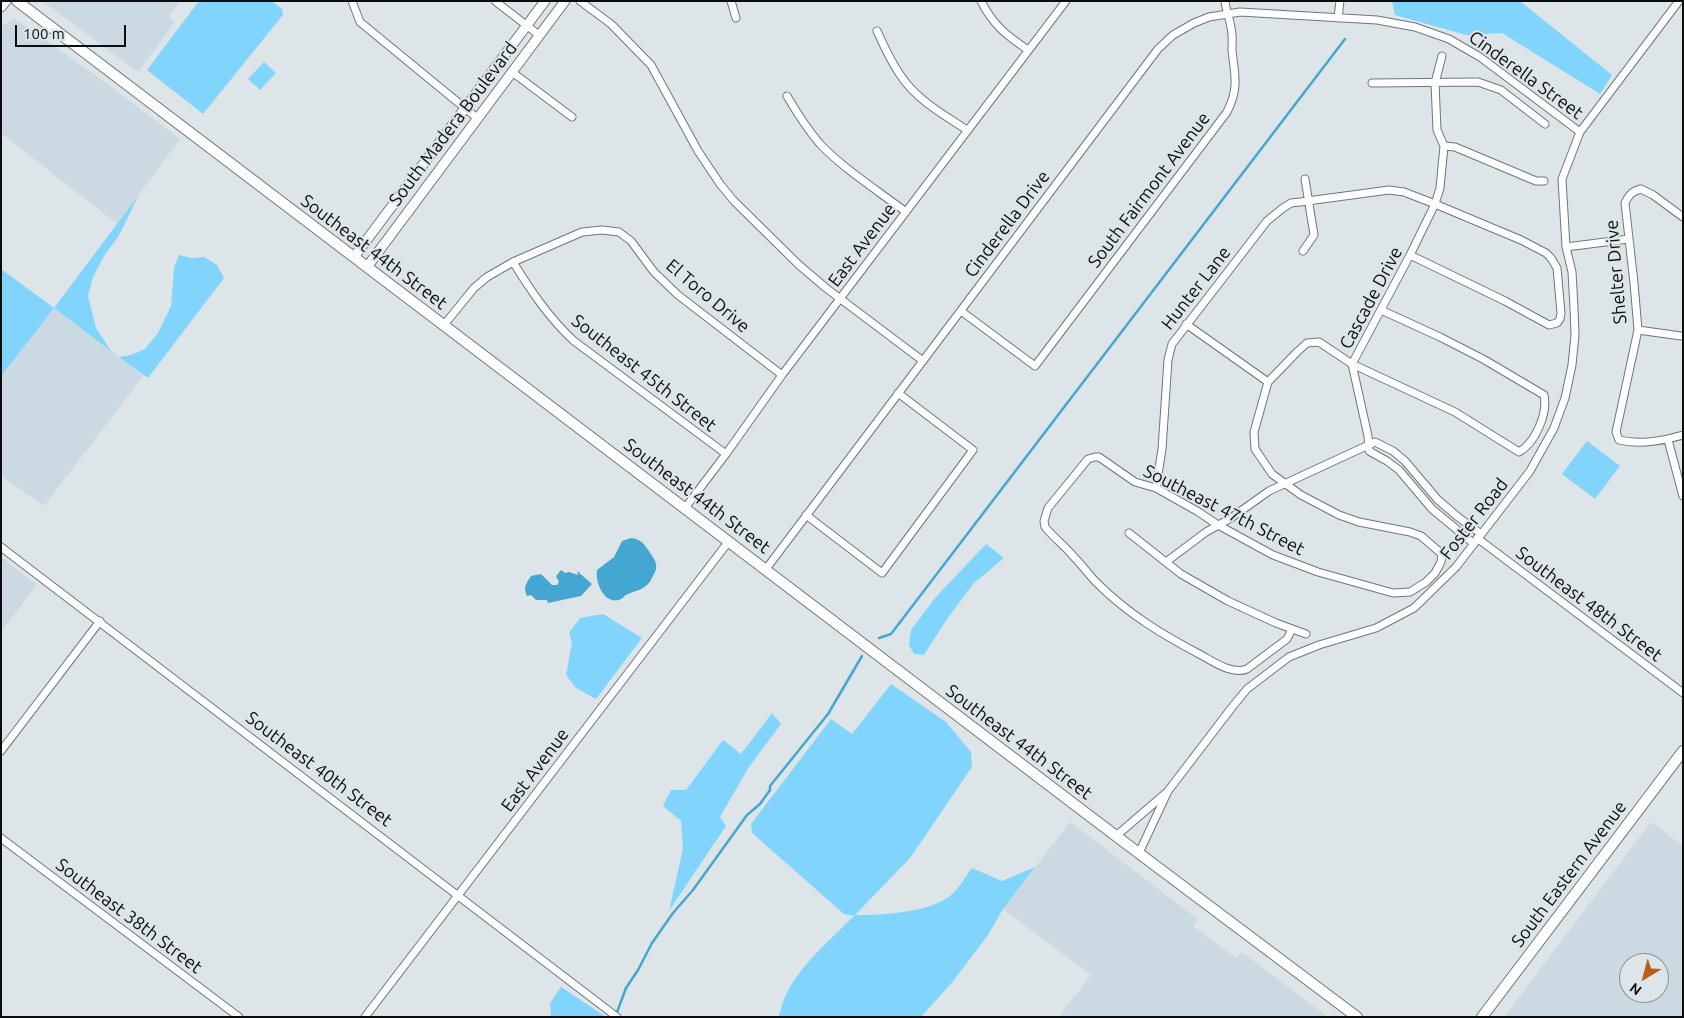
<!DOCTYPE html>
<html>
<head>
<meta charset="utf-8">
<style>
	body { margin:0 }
	#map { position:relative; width:1684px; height:1018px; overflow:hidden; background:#dde5e9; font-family:Ubuntu,sans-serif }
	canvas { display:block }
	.frame { position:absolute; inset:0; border:2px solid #0b0d0e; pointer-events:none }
	.north { position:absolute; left:1619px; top:953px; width:50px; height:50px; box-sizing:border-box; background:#dde5e9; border:1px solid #898f91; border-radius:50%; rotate:217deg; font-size:14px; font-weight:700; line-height:20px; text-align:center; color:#0b0d0e }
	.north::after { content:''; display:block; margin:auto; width:18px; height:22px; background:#bc5c1a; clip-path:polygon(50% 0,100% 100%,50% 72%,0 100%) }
	.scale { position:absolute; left:15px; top:25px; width:111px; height:22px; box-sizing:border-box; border:2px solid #0b0d0e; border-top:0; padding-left:6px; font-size:15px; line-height:18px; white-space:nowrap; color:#0b0d0e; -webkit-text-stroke:4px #dde5e9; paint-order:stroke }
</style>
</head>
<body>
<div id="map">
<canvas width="1684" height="1018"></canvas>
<div class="frame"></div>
<div class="north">N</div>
<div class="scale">100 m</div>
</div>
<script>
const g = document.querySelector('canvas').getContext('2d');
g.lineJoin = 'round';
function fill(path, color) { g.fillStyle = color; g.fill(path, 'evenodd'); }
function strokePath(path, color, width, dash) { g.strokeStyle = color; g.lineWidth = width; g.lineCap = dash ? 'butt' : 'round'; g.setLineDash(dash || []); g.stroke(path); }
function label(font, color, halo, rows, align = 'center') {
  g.font = font + ' Ubuntu,sans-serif'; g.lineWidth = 4; g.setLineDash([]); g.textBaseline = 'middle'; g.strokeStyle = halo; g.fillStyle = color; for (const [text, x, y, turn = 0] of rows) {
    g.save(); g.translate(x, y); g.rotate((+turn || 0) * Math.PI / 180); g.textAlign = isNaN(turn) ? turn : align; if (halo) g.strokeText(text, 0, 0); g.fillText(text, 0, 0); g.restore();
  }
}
const built = new Path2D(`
	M42 1H180L169 16 175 22 138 72Z
	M15 19 94 74 180 139 117 224 1 133V27L4 24Z
	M54 308 144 375 44 506 1 476V376Z
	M1 557 37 585 1 632Z
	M1070 822 1198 919 1193 926 1236 958 1242 952 1328 1017H1059L1091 975 1003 909Z
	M1651 822 1683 846V1017H1504ZM1629 963H1659V993H1629Z`);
const green = new Path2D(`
	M199 1H272L282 9 283 15 203 114 147 70Z
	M1392 1H1520L1612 75 1600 94 1502 33 1466 35 1395 15Z
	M264 62 276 73 260 90 248 79Z
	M138 196 120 234 104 256 93 277 88 296 96 328 111 351 54 308 2 375 1 269 54 308Z
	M179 255 192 258 204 257 217 265 224 278 148 378 119 357 131 355 145 349 158 333 171 306 174 268Z
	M1587 441 1620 466 1595 499 1562 474Z
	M986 544 1004 558 974 583 947 619 924 655 914 654 909 645 911 630 935 598Z
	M603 614 642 638 596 699 576 688 566 675 572 643 569 633 580 618Z
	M891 684 946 722 971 752 972 767 910 858 855 915C882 915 927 913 950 896 958 890 965 877 972 868L1002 881 1035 867 1003 909 988 935 954 980 921 1017H780L779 1016C781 1010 782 1003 785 997 798 967 831 939 854 916L844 914 752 833 751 824 831 719 852 734Z
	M772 713 781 724 749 767 720 817 726 826 669 911 683 849 681 821 663 806 671 790H686L723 740 741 754Z
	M561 987 606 1017H551L550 1003Z`);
const water = new Path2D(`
	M631 538C641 539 644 544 649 551 651 555 656 560 656 565 657 569 655 572 653 576 646 591 638 589 626 595 623 597 622 599 619 600 603 604 595 581 597 570L614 557 622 541Z
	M561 570 565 573 569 572 578 575 577 571 592 584 581 596 548 603 547 600H536L531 595 527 596C523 587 526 584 531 576L541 574 552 585H557L559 582 556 576Z`);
const stream = new Path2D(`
	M879 638 891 634 1345 39
	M616 1015 626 988 638 970 652 943 673 913 693 890 747 815 760 804 770 790V786L828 714 862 656`);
const minor = new Path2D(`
	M352 1 360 22 477 118
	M495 1 539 35
	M580 1 611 24 651 65 698 151 720 184 734 201 799 265 826 288 923 361
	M731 1 736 18
	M981 1C993 25 1006 35 1028 50
	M1338 18 1340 1
	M877 31C884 46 891 62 901 76 917 100 944 115 967 130
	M1442 56 1435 83 1437 130 1444 146 1440 188 1435 204 1410 255 1352 364 1368 436 1369 451 1387 461 1399 470 1432 509 1473 543
	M512 72 572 117
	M1372 83 1478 82 1501 90 1545 124
	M787 96C797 113 807 129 820 144 845 170 877 190 906 212
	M1444 146 1455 147 1536 181H1544
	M1683 217 1653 195 1641 189C1632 191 1629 195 1625 203L1634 283 1638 330 1616 432 1619 440C1638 445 1664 441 1683 435
	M1566 247 1629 239
	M1303 251 1314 235 1305 179
	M513 262C531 291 549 318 574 341L726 454
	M961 311 1035 366 1227 112C1239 89 1235 75 1232 51 1232 44 1233 35 1231 28 1230 19 1226 11 1225 1
	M1186 324 1268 382
	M444 325 474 288 487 277 513 262 582 232 602 230 619 232 631 241 654 272 678 295 782 375
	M1638 330 1681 336
	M1668 440 1683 496
	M1156 488 1162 449 1168 360 1172 344 1267 221 1283 208 1291 203 1300 202 1389 190 1404 192 1435 204 1521 240 1546 253 1551 258 1557 268 1561 313 1560 319 1557 323 1549 325 1505 301 1410 255
	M685 508 726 454 782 375 1066 1
	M806 515 882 573 973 450 898 393
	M1129 533 1181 574 1228 601 1276 623 1306 634
	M1477 538 1683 693
	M1 547 617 1017
	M1166 562 1206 532 1231 518 1269 491 1375 442 1393 451 1405 461 1438 500 1458 517 1481 534
	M766 569 1158 49 1173 35 1194 23 1209 17 1240 12 1377 20 1415 27 1449 39 1480 57 1580 132
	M1292 629 1287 639 1247 669C1232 675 1214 662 1201 655 1163 635 1128 614 1097 583 1089 575 1082 565 1074 557 1065 546 1054 538 1045 527L1044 521 1048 508 1088 459 1095 457H1099L1135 482 1156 488 1197 511 1218 525 1273 555 1318 572 1393 593 1410 592 1426 582 1435 573 1441 562 1442 554 1421 536 1410 532 1359 522 1339 515 1301 495 1272 474 1255 449 1254 432 1268 382 1297 352 1307 343 1319 342 1352 364 1455 412 1519 452C1535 443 1548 414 1544 395L1483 359 1440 337 1381 310
	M1 751 100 621
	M1116 836 1166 793
	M1 838 239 1017
	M1139 853 1168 791 1233 706 1247 689 1289 657 1319 645 1376 628 1414 608 1456 567 1530 471 1554 428 1565 398 1572 365 1575 335 1574 308 1572 272 1566 247 1562 179 1580 132 1679 1
	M365 1017 729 541`);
const tertiary = new Path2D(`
	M1 7 6 1
	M354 257 545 1
	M367 267 565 1`);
const secondary = new Path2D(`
	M17 1 1116 836 1357 1017
	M1482 1017 1683 751`);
const streetNames = [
	["Cinderella Street",1526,75,36],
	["South Madera Boulevard",453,124,-53],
	["South Fairmont Avenue",1149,190,-53],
	["Cinderella Drive",1007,224,-53],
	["East Avenue",862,245,-53],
	["Southeast 44th Street",374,252,37],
	["Shelter Drive",1616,272,-95],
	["Hunter Lane",1196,288,-52],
	["El Toro Drive",708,296,40],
	["Cascade Drive",1371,298,-62],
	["Southeast 45th Street",644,373,38],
	["Southeast 44th Street",697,496,37],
	["Southeast 47th Street",1224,510,27],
	["Foster Road",1474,519,-52],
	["Southeast 48th Street",1589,604,37],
	["Southeast 44th Street",1019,742,37],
	["Southeast 40th Street",319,769,37],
	["East Avenue",535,770,-53],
	["South Eastern Avenue",1569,874,-53],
	["Southeast 38th Street",129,916,37]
];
fill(built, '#cbdae2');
fill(green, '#81d5fc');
fill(water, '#44a7d1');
strokePath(stream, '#44a7d1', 2.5);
strokePath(minor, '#6f767a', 9);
strokePath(tertiary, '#6f767a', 11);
strokePath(secondary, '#6f767a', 12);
strokePath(minor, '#fff', 7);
strokePath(tertiary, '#fff', 9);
strokePath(secondary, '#fff', 10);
label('18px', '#0b0d0e', '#dde5e9', streetNames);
</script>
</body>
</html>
